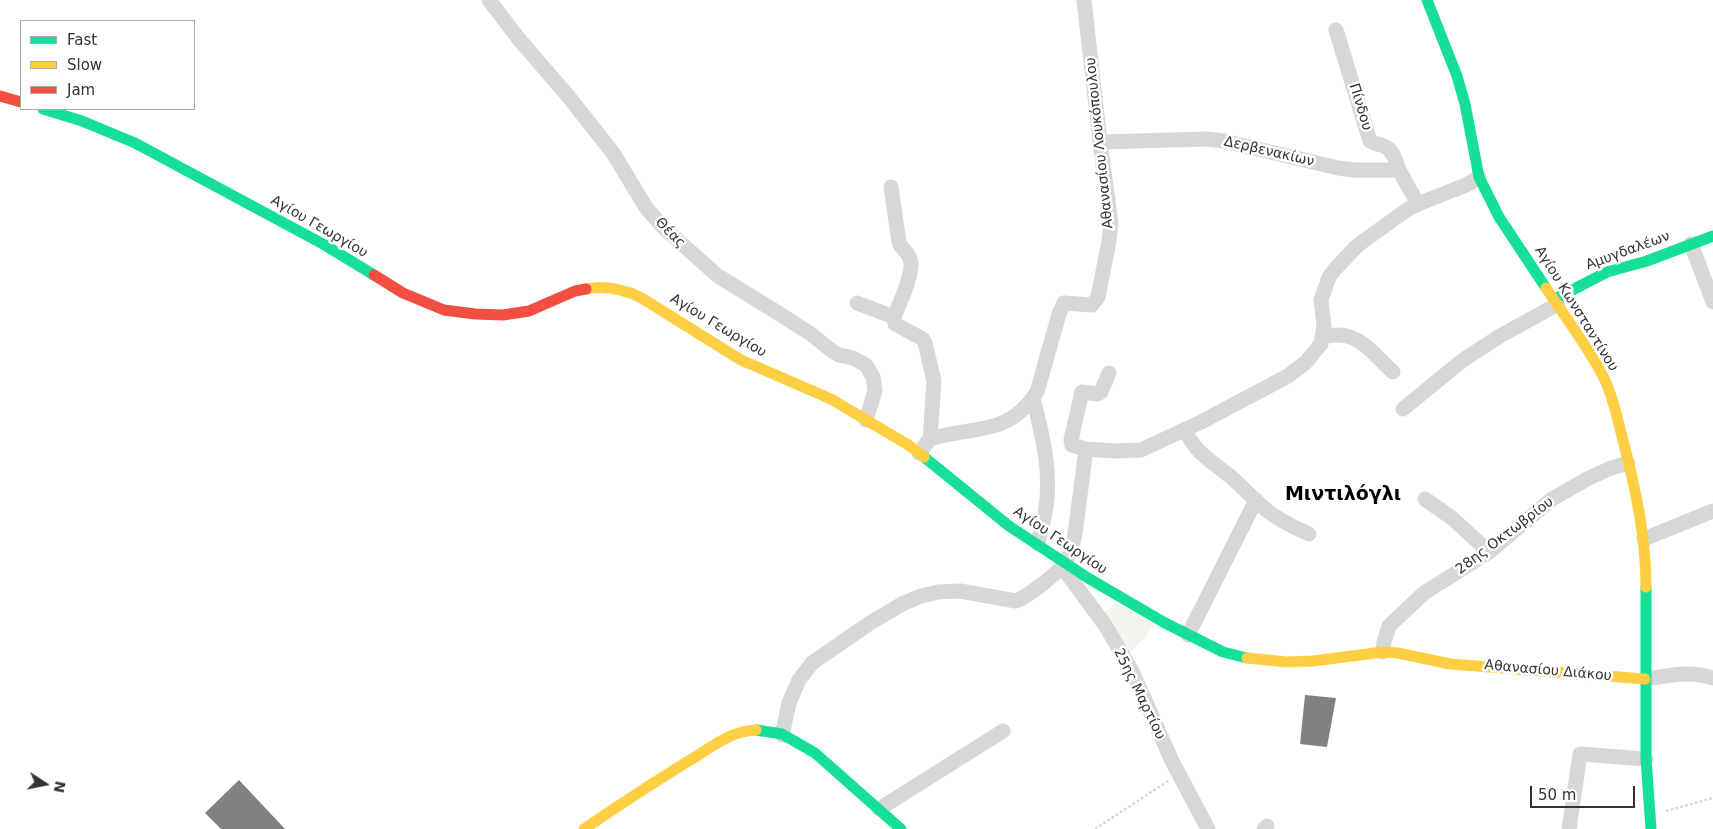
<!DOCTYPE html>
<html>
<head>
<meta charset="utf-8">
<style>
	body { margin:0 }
	#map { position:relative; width:1713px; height:829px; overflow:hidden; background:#fff; font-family:"DejaVu Sans",sans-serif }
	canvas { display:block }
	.legend { position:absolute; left:20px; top:20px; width:175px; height:90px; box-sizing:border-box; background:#fff; border:1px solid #adadad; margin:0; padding:6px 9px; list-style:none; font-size:15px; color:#333 }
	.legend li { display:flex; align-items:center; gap:10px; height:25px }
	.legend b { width:25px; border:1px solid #adadad }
	.north { position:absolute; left:20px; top:759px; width:50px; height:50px; -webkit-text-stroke:4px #fff; paint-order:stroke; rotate:101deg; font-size:14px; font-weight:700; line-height:20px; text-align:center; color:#333 }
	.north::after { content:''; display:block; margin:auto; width:18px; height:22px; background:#333; clip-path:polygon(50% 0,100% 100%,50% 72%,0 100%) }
	.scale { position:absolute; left:1530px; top:786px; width:105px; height:22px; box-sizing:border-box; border:2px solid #333; border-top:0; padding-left:6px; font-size:15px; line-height:18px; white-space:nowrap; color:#333; -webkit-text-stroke:4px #fff; paint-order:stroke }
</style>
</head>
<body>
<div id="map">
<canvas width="1713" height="829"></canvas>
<ul class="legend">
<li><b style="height:6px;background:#16e098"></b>Fast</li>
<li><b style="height:6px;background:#ffcf43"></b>Slow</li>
<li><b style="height:6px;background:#f24e42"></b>Jam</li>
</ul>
<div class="north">N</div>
<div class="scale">50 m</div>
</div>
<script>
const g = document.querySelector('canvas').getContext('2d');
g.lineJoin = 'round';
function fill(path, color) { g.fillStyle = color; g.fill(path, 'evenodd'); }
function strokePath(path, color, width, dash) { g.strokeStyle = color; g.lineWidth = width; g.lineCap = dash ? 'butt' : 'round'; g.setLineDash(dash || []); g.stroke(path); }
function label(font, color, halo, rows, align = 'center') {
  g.font = font + ' "DejaVu Sans",sans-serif'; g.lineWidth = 5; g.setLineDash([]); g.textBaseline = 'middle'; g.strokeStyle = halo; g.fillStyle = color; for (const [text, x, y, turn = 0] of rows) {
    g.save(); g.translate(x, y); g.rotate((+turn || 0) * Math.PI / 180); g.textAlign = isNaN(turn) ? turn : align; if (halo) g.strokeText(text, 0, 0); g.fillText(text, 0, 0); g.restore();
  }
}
const green = new Path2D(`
	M1116 603 1155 625 1128 656 1101 615Z`);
const building = new Path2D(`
	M1305 695 1336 698 1327 747 1300 744Z
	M239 780 285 829H221L205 813Z`);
const path = new Path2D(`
	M1666 811 1713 798
	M1095 829 1168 781`);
const street = new Path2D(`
	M489 0 518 38 568 96 613 153 647 209 665 229 718 276 778 313 811 334 832 351 839 355 853 358 866 365 873 377 875 391 866 420
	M1336 30 1370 141C1376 145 1381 144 1386 147 1394 151 1396 163 1399 170
	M1100 142 1207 139 1224 141 1338 168 1353 170H1399L1418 204
	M891 187 899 242C901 249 908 252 910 259 915 271 899 305 894 317
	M1691 244 1713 302
	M857 303 894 317 895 324 923 339 925 343 934 381 930 439
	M1323 335C1331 336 1339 334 1347 336 1364 340 1380 360 1393 372
	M1033 398C1041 430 1050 464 1047 498 1046 514 1041 529 1038 544
	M1403 409 1463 360 1500 336 1558 304
	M1185 430C1196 454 1213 462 1232 478 1243 487 1252 498 1263 507 1276 519 1293 527 1309 534
	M1086 449 1116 451 1141 450 1201 422 1288 376 1306 362 1321 344 1324 326 1321 300 1329 277 1336 268 1358 245 1408 209 1418 204 1466 185 1479 177
	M919 453 930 439C973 425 1007 438 1037 392L1059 314 1064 303 1092 305 1098 297 1109 241 1111 223 1100 142 1084 0
	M1425 499 1452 518 1489 552
	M1644 539 1713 511
	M1065 563 1066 572 1105 625 1132 671 1172 761 1208 829
	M1188 635 1256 500
	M1383 652 1384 642 1389 626 1424 593 1489 552 1552 499 1589 478 1611 468 1628 463
	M1645 679C1670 676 1688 670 1713 678
	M782 735 789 703 799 680 812 663 870 623 902 604 921 596 938 592 960 591 1016 601C1027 597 1061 571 1066 561 1071 552 1073 544 1075 534L1086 449 1072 445 1071 440 1082 392 1097 394 1101 392 1109 373
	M879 809 1003 731
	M1264 829 1267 826
	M1569 829 1580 754 1646 759`);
const fast = new Path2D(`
	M1427 0 1457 76 1465 104 1479 177 1499 217 1546 288
	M43 109 82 121 135 143 323 244 374 275
	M1555 299 1607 272 1647 261 1713 236
	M924 457 1009 526 1088 578 1165 623 1223 652 1247 658
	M1646 587V759L1651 829
	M756 730 782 734 815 753 901 829`);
const slow = new Path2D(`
	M1546 288C1566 318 1588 347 1604 378 1614 399 1618 422 1624 444 1636 491 1646 538 1646 587
	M586 289C605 285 622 289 640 297L741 360 831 399 910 446 924 457
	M1247 658 1287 662 1313 661 1383 652 1398 653 1450 664 1645 679
	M584 829C621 804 658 779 697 756 716 744 732 731 756 730`);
const jam = new Path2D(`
	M0 96 21 102
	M374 275 403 293 444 310 475 314 503 315 529 311 575 291 586 289`);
const streetNames = [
	["Πίνδου",1360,107,73],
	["Αθανασίου Λουκόπουλου",1100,143,-96],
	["Δερβενακίων",1269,152,13],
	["Αγίου Γεωργίου",319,227,30],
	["Θέας",670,233,45],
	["Αμυγδαλέων",1628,251,-20],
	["Αγίου Κωνσταντίνου",1576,309,58],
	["Αγίου Γεωργίου",718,326,31],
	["28ης Οκτωβρίου",1505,536,-37],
	["Αγίου Γεωργίου",1060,541,34],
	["Αθανασίου Διάκου",1548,671,5],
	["25ης Μαρτίου",1139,694,64]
];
const districtNames = [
	["Μιντιλόγλι",1343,495]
];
fill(green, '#f1f5ed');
fill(building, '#818181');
strokePath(path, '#d6d6d6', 2.5, [2.5, 2.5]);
strokePath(street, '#d7d7d7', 15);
strokePath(fast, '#16e098', 11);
strokePath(slow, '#ffcf43', 11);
strokePath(jam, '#f24e42', 11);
label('14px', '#333', '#fff', streetNames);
label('bold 19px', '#000', '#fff', districtNames);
</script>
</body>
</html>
